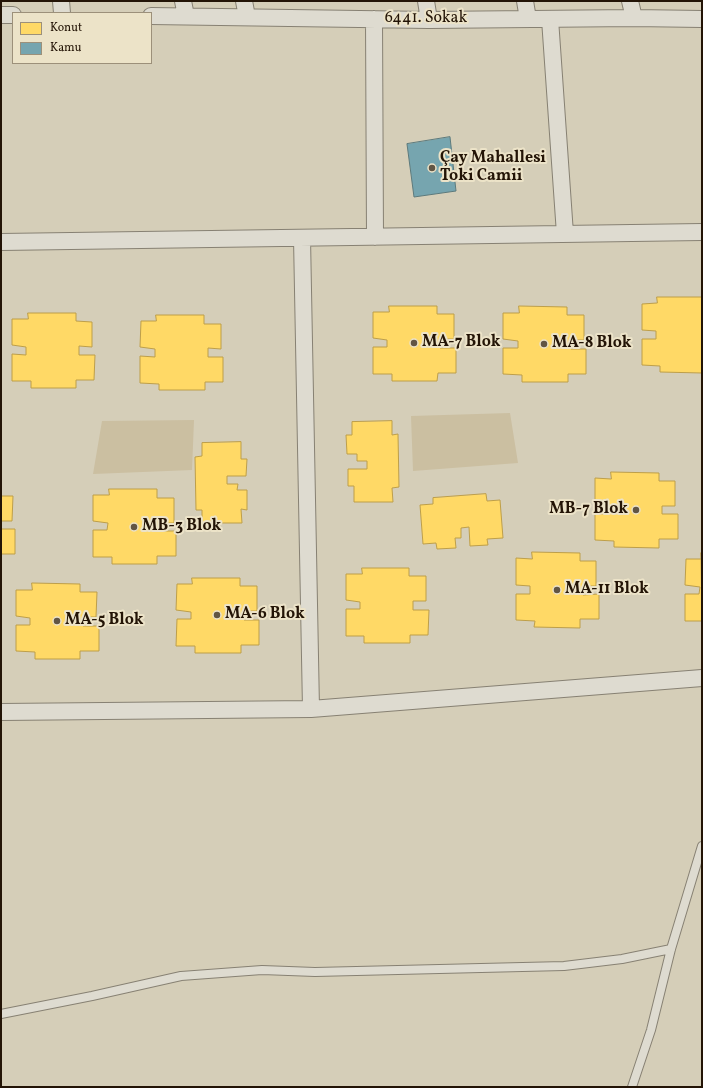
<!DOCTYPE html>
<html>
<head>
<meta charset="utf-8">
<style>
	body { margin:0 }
	#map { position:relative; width:703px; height:1088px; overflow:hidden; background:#d5ceb8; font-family:Vollkorn,serif }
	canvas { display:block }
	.frame { position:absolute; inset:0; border:2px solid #231406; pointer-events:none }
	.legend { position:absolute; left:12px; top:12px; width:140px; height:52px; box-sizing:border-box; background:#ece3c8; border:1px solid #9c907a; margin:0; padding:5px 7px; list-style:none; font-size:12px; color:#231406 }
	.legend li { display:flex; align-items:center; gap:8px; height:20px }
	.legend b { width:20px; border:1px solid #9c907a }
</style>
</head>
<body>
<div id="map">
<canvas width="703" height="1088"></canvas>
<div class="frame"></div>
<ul class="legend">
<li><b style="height:11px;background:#ffd966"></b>Konut</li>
<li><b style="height:11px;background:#76a5af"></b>Kamu</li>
</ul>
</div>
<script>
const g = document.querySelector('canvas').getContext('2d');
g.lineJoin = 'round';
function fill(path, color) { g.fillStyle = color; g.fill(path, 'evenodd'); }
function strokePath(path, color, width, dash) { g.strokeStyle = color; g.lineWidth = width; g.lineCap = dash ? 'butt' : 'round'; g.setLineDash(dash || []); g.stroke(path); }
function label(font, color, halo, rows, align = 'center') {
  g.font = font + ' Vollkorn,serif'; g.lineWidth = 4; g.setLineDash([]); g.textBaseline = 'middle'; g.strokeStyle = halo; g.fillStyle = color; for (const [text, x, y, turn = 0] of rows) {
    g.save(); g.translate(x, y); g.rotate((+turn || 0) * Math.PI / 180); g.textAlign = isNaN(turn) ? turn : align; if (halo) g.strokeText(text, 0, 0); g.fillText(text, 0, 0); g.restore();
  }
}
const green = new Path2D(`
	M510 413 518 463 413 471 411 416Z
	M194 420 192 470 93 474 102 421Z`);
const homes = new Path2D(`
	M657 297H702V373L660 372V366L642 365V339H656V331L642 330V304L657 303Z
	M389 306H437V314H454V339H441L440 348H456V373H438L437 381H392V374H373V347H387V340L373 338V312H389Z
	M519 306 567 307V315H584V340H571V349H586V374H568V382H522V375L503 374V348H518V341L503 339V313H519Z
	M28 313H76V321L92 322V347L79 346V355H95L94 380H76V388H31V381H12V354L26 355V347L12 345V319H28Z
	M156 315H204V324H221V349L208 348V357H223V382H205V390H159V384L140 383V356L155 357V349L140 347 141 321H156Z
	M392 421V435L398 434 399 487 392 488 393 502H354V486H348V469H367V461H357V454H347L346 435H352V422Z
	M241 442V459H247L246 476H227V484H238L237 490H247V510L241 509 242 523H202V510H196L195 457 202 456V443Z
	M611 472 659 473V481H675V506H662V514H678V539H659V548L614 547V541L595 540V514H609V506L595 505V478L611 479Z
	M109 489H157V498H174V523H161V531H176V556H157V564H112V557H93V530H107L108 523 93 521V495H109Z
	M486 494 487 501 500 500 503 538 487 539 488 545 470 546 469 527 461 528V538H455L456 548 437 549 436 543 423 544 420 505 433 504V498Z
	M1 496H13L12 521H1Z
	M1 529H15V554H1Z
	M532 552 580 553V561H596V586H583V595L599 594V619H580V628L534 627 535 621 516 620V594H530V586L516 585V558L532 559Z
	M701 553 702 621H685V594H699L700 587 685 585 686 559H701Z
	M362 568H409V576H426V601H413V610H429L428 635H410V643H364V636H346V609H360V602L346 600V574H362Z
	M192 578H240V586H257V611H244V620H259V645H241V653H195V646H176L177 619H191V612L176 610 177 584H192Z
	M32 583 80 584V592H97L96 617H83V626H99V651H80V659H35V652L16 651V625H30V618L16 616V590H32Z`);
const public = new Path2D(`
	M450 137 456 191 414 197 407 144Z`);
const service = new Path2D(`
	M1 1014 92 996 181 976 262 970 315 972 564 966 622 959 671 949
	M632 1087 651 1030 671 949 702 846`);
const minor = new Path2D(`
	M61 1 62 13
	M183 1 186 16
	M244 1 247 17
	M426 1 429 20
	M525 1 528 19
	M630 1 634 18
	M1 15H13
	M151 16 429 20 634 18 702 19
	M374 19 375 237
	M550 19 565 234
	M302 238 311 709
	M1 242 702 232
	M1 712 311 709 702 678`);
const markers = [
	[432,168,4,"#615544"],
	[414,343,4,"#615544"],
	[544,344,4,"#615544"],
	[636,510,4,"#615544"],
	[134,527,4,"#615544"],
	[557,590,4,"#615544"],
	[217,615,4,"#615544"],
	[57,621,4,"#615544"]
];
const streetNames = [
	["6441. Sokak",426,19]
];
const poiNames = [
	["Çay Mahallesi",440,159],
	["Toki Camii",440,177],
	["MA-7 Blok",422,343],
	["MA-8 Blok",552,344],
	["MB-7 Blok",628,510,"right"],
	["MB-3 Blok",142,527],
	["MA-11 Blok",565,590],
	["MA-6 Blok",225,615],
	["MA-5 Blok",65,621]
];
fill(green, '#cbbfa1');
fill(homes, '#ffd966');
strokePath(homes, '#bd9e49', 1);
fill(public, '#76a5af');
strokePath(public, '#5d7a7c', 1);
strokePath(service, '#878173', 10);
strokePath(minor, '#878173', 18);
strokePath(service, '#dedbd0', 8);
strokePath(minor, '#dedbd0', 16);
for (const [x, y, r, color] of markers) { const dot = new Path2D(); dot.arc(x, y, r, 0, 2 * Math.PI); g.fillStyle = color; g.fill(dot); strokePath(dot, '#ece3c8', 1.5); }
label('16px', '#231406', '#ece3c8', streetNames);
label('bold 16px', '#231406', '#ece3c8', poiNames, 'left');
</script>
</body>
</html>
